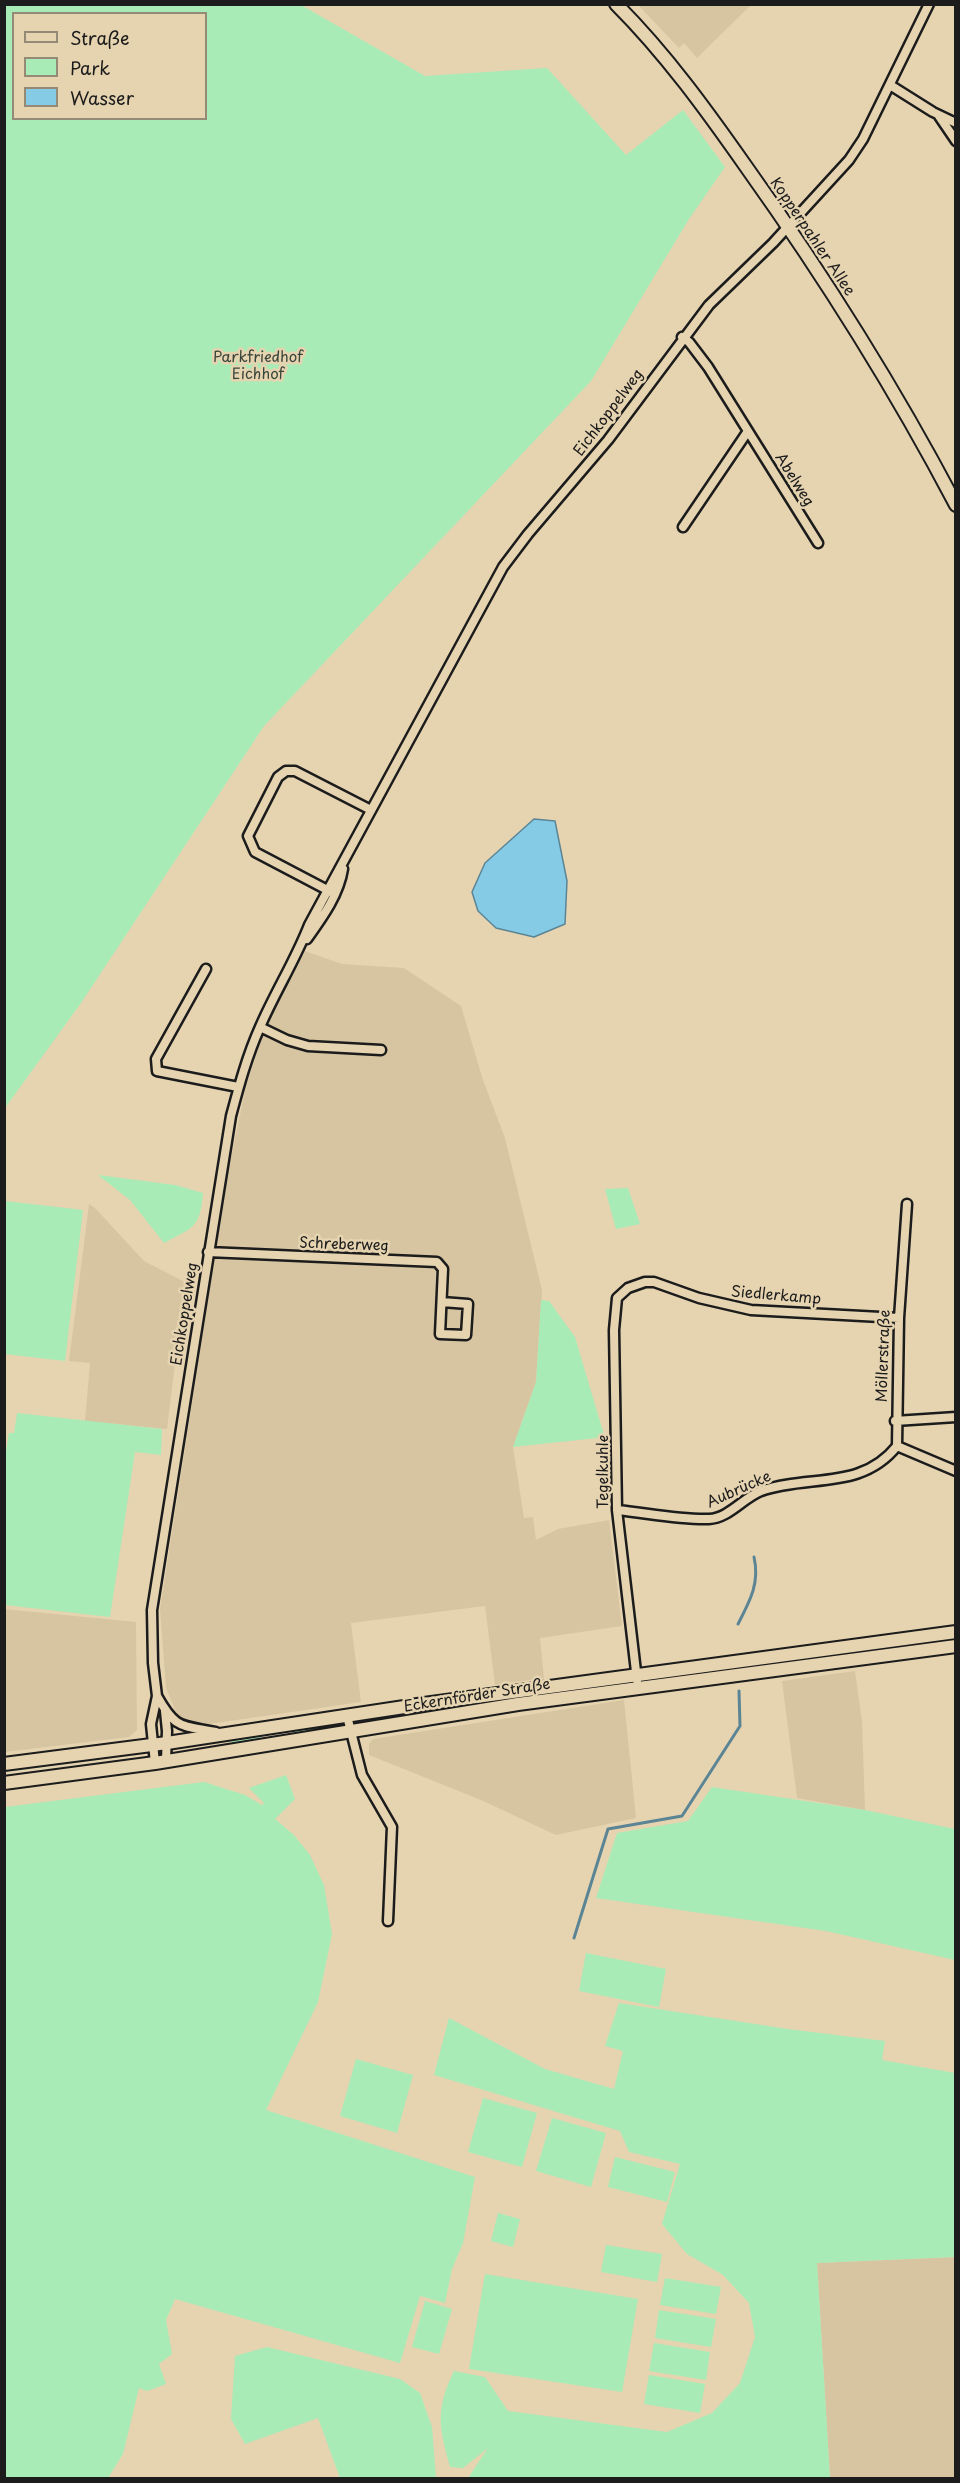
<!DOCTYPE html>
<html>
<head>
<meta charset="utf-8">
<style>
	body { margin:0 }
	#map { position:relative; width:960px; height:2483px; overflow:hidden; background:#e6d4b1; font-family:"Playpen Sans",sans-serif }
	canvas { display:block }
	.frame { position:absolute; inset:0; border:6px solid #1c1c1c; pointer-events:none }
	.legend { position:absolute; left:12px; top:12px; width:195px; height:108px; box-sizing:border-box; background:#e6d4b1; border:2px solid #958a75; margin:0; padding:8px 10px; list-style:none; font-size:18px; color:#1c1c1c }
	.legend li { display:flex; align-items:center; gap:12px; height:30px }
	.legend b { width:30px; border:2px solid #958a75 }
</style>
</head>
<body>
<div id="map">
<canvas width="960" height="2483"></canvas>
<div class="frame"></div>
<ul class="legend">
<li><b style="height:8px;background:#e6d4b1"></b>Straße</li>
<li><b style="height:16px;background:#a8ebb6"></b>Park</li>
<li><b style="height:16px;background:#85cbe6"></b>Wasser</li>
</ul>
</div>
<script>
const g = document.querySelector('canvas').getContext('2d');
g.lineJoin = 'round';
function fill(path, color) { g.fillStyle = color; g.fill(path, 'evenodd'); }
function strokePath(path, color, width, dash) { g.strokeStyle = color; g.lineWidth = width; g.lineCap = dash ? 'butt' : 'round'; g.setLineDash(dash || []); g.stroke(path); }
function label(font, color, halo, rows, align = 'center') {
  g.font = font + ' "Playpen Sans",sans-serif'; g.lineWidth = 5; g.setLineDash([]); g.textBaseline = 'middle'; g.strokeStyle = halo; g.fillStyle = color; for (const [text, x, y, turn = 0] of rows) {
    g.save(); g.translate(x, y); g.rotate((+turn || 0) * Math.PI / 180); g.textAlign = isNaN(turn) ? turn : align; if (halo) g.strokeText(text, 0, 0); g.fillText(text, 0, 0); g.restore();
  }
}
const built = new Path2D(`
	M638 5H751L697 58 684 43 679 48Z
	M305 951 342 964 404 968 461 1006 483 1080 505 1138 542 1290 536 1382 513 1447 524 1518 533 1517 536 1540 558 1529 609 1520 622 1626 540 1638 544 1678 495 1685 485 1606 351 1623 361 1702 195 1726 177 1715 166 1688 160 1609 228 1172 246 1086 265 1028Z
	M89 1204 95 1208 144 1261 185 1282 167 1429 85 1421 90 1363 69 1361Z
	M4 1609 136 1622 137 1730 129 1737 5 1752Z
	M855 1671 862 1721 865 1810 797 1798 782 1681Z
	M624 1700 636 1818 556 1835 481 1800 369 1755V1744L373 1739Z
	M955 2257V2478H830L817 2263Z`);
const green = new Path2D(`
	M5 4 301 5 425 76 547 68 626 155 683 110 725 167 689 219 591 381 264 726 81 1003 5 1108ZM14 14H206V118H14Z
	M98 1175 175 1185 203 1193C200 1229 193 1227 164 1243L130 1200Z
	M628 1188 640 1224 616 1229 605 1189Z
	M5 1201 83 1210 65 1361 5 1354Z
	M541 1300 549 1301 575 1337 604 1435 597 1438 513 1447 536 1382Z
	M17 1413 162 1429 161 1455 135 1452 110 1617 5 1605V1457L9 1433H14Z
	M955 1638V1641L875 1650V1649Z
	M338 1723 340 1725 339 1728 293 1736 291 1734 292 1730Z
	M261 1735 262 1740 232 1745 231 1740Z
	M131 1753 132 1755 5 1772 4 1770Z
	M286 1775 295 1799 275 1819 294 1835 310 1855 324 1885 332 1934 318 2002 266 2110 475 2177 463 2243 452 2269 445 2303 420 2296 400 2363 175 2299 166 2320 172 2354 159 2364 166 2384 147 2391 139 2388 123 2454 108 2478H5V1807L204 1782 245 1795 262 1805 264 1803 249 1788Z
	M712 1787 865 1810 955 1829V1960L826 1931 596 1898 617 1833 688 1821Z
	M586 1953 666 1969 659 2007 579 1991Z
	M619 2003 788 2029 885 2041 882 2060 955 2073V2257L817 2263 830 2478H468L488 2448 463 2468 450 2467C439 2427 435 2410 454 2371L485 2377 508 2411 667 2432 712 2413 740 2383 755 2337 749 2303 723 2275 687 2254 662 2224 680 2164 629 2152 620 2131 434 2075 449 2018 545 2069 614 2089 623 2051 605 2046Z
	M356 2059 413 2075 397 2133 340 2116Z
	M483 2098 537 2113 522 2167 468 2152Z
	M552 2118 606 2133 591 2187 536 2171Z
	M615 2157 675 2172 667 2202 608 2187Z
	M498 2213 520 2219 513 2247 491 2241Z
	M606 2245 662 2254 657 2282 601 2272Z
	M485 2274 638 2299 622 2392 469 2369Z
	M665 2278 721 2287 716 2314 660 2305Z
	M425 2301 452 2309 439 2354 412 2347Z
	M659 2310 716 2319 711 2347 655 2338Z
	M654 2343 710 2352 706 2380 649 2371Z
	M267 2347 400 2379 420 2393 432 2427 436 2478H340L318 2418 245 2444 231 2419 235 2356Z
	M649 2375 705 2384 700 2413 644 2404Z`);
const water = new Path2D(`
	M534 819 555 821 567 881 565 924 534 937 496 928 478 911 472 892 485 863Z`);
const stream = new Path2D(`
	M738 1624C750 1601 760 1583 754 1557
	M574 1938 608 1829 682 1816 740 1726 739 1691`);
const street = new Path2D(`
	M890 85 933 112 956 123
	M939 116 956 141
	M682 337 689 342 708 367 818 543
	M683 527 748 431
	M335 894 255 852 248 836 278 777 286 771H295L371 810
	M307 939C322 918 339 895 343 869
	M206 969 156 1059 157 1071 238 1087
	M260 1027 287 1040 308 1046 381 1050
	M907 1204 899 1318 897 1446 956 1471
	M208 1252 437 1262 443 1269 440 1334 466 1335 468 1304 442 1302
	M895 1421 956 1417
	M617 1510C647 1513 679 1520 709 1519 729 1518 743 1498 761 1491 809 1474 861 1491 897 1446
	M637 1680 617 1510 614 1330 617 1298 628 1288 645 1282H654L699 1298 751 1310 899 1318
	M157 1696C176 1730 181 1725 216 1732
	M165 1711 167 1731 166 1761
	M347 1716 362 1775 392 1827 388 1921
	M155 1763 151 1724 157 1696 153 1663 152 1610 231 1116C239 1086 247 1056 260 1027 275 992 295 961 309 925L503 567 528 534 608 440 709 305 773 243 849 160 863 139 929 4`);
const secondary = new Path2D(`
	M616 4C666 54 707 111 747 168 824 276 894 387 956 505
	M4 1764 167 1743 424 1704 956 1632
	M4 1783 155 1763 518 1704 956 1646`);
const streetNames = [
	["Kopperpahler Allee",812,237,56],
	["Eichkoppelweg",609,413,-53],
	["Abelweg",794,480,58],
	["Schreberweg",344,1245,2],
	["Siedlerkamp",776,1296,5],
	["Eichkoppelweg",185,1314,-81],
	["Möllerstraße",884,1356,-88],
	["Tegelkuhle",604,1472,-90],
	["Aubrücke",739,1490,-24],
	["Eckernförder Straße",477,1696,-9]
];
const parkNames = [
	["Parkfriedhof",258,358],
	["Eichhof",258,375]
];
fill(built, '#d7c5a1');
fill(green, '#a8ebb6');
fill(water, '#85cbe6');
strokePath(water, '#5b8595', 1.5);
strokePath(stream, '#5b8595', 3);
strokePath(street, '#1c1c1c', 13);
strokePath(secondary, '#1c1c1c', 16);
strokePath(street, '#e6d4b1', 8);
strokePath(secondary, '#e6d4b1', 12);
label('15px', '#1c1c1c', '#e6d4b1', streetNames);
label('15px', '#38453b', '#e6d4b1', parkNames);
</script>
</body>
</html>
